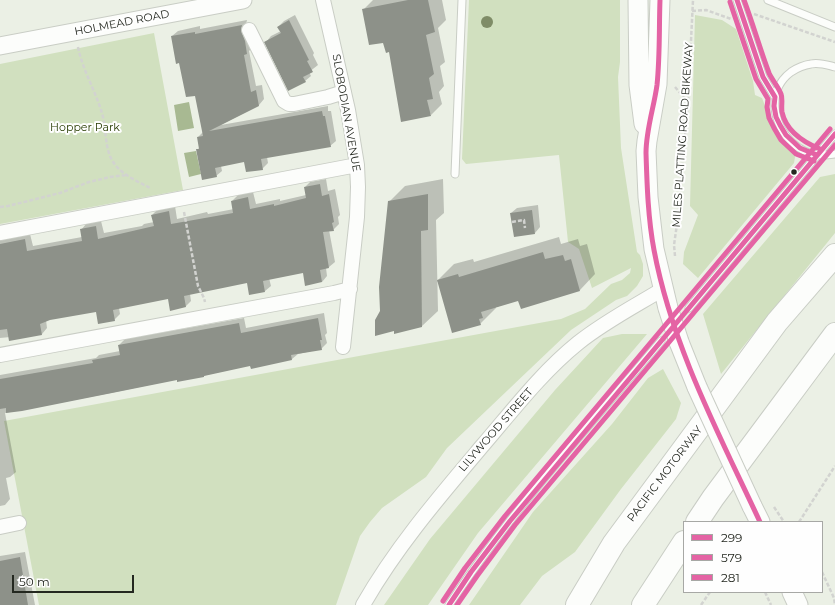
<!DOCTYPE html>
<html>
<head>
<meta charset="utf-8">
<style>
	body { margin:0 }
	#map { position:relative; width:835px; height:605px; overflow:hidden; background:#ebf0e5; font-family:Montserrat,sans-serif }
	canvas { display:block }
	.legend { position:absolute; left:683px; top:521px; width:140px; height:72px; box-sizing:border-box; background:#fefefe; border:1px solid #a7a8a5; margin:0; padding:5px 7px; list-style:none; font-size:12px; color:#242820 }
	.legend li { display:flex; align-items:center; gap:8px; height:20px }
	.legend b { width:20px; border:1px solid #a7a8a5 }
	.scale { position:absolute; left:12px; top:575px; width:122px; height:18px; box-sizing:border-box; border:2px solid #242820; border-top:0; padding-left:5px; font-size:12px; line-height:14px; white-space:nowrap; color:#242820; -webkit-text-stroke:3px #fefefe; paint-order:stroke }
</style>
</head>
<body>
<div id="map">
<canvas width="835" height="605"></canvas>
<ul class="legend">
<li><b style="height:5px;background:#e463a4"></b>299</li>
<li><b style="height:5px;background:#e463a4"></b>579</li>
<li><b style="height:5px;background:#e463a4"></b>281</li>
</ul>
<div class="scale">50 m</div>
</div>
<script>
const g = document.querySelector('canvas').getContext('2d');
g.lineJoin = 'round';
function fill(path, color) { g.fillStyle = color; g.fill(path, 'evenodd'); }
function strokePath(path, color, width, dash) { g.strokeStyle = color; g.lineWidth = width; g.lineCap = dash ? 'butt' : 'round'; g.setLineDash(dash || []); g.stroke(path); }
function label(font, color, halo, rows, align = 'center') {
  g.font = font + ' Montserrat,sans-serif'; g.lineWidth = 4; g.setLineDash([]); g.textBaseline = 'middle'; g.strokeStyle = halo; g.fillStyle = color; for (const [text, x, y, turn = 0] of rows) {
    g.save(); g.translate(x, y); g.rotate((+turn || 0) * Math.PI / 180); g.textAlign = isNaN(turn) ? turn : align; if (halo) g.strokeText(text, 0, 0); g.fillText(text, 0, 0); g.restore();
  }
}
const green = new Path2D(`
	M469 0H620V62L618 77 621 148 637 252 640 255 643 264V276L637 286 627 296 616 300 571 330 447 448 426 477 382 508 370 522 360 536 336 605H39L4 421 561 319 585 309 611 284 622 280 630 273 631 268 592 288 579 249 568 242 559 155 466 164 462 159Z
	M695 15 722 20 736 29 753 81 755 95 762 98C771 122 776 135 796 151L794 163 698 278 683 264 684 252 698 215 690 206Z
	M154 33 183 190 0 224V64Z
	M835 174V233L721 374 703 314 820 177Z
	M622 334H647L478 533 428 605H384L430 539 555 390 603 338Z
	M663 369 681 403 676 419 621 489 575 552 542 576 520 605H469L533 512 612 424 648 378Z`);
const water = new Path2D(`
	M189 102 194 128 178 131 174 105Z
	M196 151 201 174 189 177 184 153Z`);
const shadow = new Path2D(`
	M373 0H442L446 20 438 28 445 62 440 66 444 86 439 92 442 104 431 115 364 9Z
	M295 15 314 53 313 55 318 65 309 72 311 76 305 81 266 42 271 36 281 31 278 27 284 21Z
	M247 20 246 24 250 35 253 47 249 51 256 86 262 85 264 99 259 105 221 125 328 106V111H331L336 141 330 146 267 157 268 163 262 169 245 161 221 166 222 171 216 176 197 150 200 147 198 137 203 132 196 94 180 62 172 36 178 31 200 26V29Z
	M326 179 328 191 335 189 340 215 338 217 339 224 333 230H329L335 262 329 267 326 268 327 276 322 282 303 272 269 278 271 286 265 291 248 282 190 294 191 301 185 307 168 298 119 308 120 314 114 320 96 311 46 320 47 328 42 334 0 338V240L30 234 33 246 82 237 81 230 86 224 101 221 104 233 142 226 144 224 154 222 152 215 158 209 175 206 177 219 207 212 208 214 234 209 232 201 238 195 253 192 256 204 280 199V201L306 195 305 187 310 182Z
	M443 179 444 213 436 220 438 311 422 326 394 330 381 311 389 202 405 186Z
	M538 205 540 227 535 233 511 213 517 208Z
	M559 237 561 244 578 239 580 246 587 244 595 274 580 290 519 300 496 307V308L480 324 437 281 454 264 473 259 474 262Z
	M324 313 327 333 325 335 327 343 321 349 298 354 292 359 251 367V365L206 375 204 376 177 379 111 393 5 413 16 472 10 477 6 478 10 499 5 505 0 506V375L96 358 99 355 120 351 119 345 125 339 244 318 246 328Z
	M25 552 35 605H0V556Z`);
const building = new Path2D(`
	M408 0H428L435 32 426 35 434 74 429 78 433 99 427 100 431 116 401 122 389 52 386 53 383 43 369 45 362 9Z
	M289 20 309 60 307 61 313 72 303 77 306 82 288 91 264 42 281 33 277 27Z
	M242 25 241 30 245 41 247 54 244 55 251 92 256 90 259 106 209 131 322 111 323 116H325L331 147 261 159 263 170 255 171 246 172 244 162 215 168 217 177 202 180 196 149H199L197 137 203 136 195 96 186 97 179 63 176 64 171 36 195 32V34Z
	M320 184 322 196 329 194 334 222 332 223 334 231 323 232 329 268 320 270 322 282 305 286 303 273 263 281 265 292 249 295 247 283 184 296 186 307 170 311 168 299 113 310 115 321 98 324 96 312 50 320 40 324 42 335 9 341 7 329 0 330V244L25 239 27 251 82 241 80 229 96 226 98 239 154 226 151 215 169 211 171 224 233 213 231 201 248 197 250 209 274 204V206L306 198 304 187Z
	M428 194V230L421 231 422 327 394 334V331L375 336V320L380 311 379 287 388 201Z
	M532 210 535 234 514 237 510 213Z
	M543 252 545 259 563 255 565 261 571 259 580 291 521 309 518 301 481 312 483 318 479 319 481 325 452 333 437 280 458 274 459 277Z
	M318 318 322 340H320L322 350 291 355 292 360 251 369 250 366 204 376V377L177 382V380L22 411 6 413V408L0 409V379L93 363 92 360 120 355 118 345 239 323 241 333Z
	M20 557 28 605H0V561Z`);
const path = new Path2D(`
	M692 11 706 10 731 19
	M754 14 835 42
	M78 47C83 72 97 93 103 117 107 134 104 153 117 167 125 176 139 182 150 188
	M675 87 687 101
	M0 207 8 206 60 193 89 182 110 177 127 175
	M184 212 198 286 204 298 205 302
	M512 222 524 220 525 228
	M675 256 674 245 678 217 688 101 693 0
	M774 507 784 522
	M799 522 835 466
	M822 572 834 598 835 605
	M765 592 771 605
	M701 605 710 592`);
const service = new Path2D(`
	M737 0 763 77 775 97
	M768 0 835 27
	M835 67C827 65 819 62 811 64 804 65 797 68 791 72 764 92 774 132 799 148 809 155 823 156 835 154
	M455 174 462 0
	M689 308 835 134
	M449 605C511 511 588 427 661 341`);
const minor = new Path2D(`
	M323 0 348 110 357 165 358 187 357 217 343 347
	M249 30 284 101 289 104H294L328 97 344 92
	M0 233 357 165
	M0 355 334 293 350 289
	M0 527 19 523
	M363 605C396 547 440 496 483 445 513 410 542 372 578 343 604 322 635 306 663 289`);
const tertiary = new Path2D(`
	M0 46 243 0`);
const secondary = new Path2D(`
	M638 0 639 85 644 124
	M660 0 657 84 647 141 646 151 648 197 654 249 668 308
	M679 342 697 387
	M752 506 760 522
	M792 592 798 605`);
const motorway = new Path2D(`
	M697 522 713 498 835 334
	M577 605 614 543 777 322 835 255
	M643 605 684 542`);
const secondaryBridge = new Path2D(`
	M668 308 679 342
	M697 387 752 506`);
const bus1 = new Path2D(`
	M660 0C659 28 660 57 657 85 654 107 646 130 646 153 647 185 648 218 654 250 672 346 719 434 760 522
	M737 0 763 77 775 97 774 106 776 117 780 125 786 135 800 148 817 155
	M449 605 471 572 510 521 835 134`);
const bus2 = new Path2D(`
	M730 2 756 79 768 99 767 107 769 118 774 128 781 140 796 154 814 161
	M457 605 477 576 515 525 835 145`);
const bus3 = new Path2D(`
	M744 0C753 24 760 49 769 73 772 80 778 86 781 94 783 99 781 106 782 112 786 131 803 142 820 149
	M443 601 465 568 505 516 830 129`);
const trees = [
	[487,22]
];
const markers = [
	[794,172,3.5,"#242820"]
];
const streetNames = [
	["HOLMEAD ROAD",122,23,-11],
	["SLOBODIAN AVENUE",346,113,80],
	["MILES PLATTING ROAD BIKEWAY",683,135,-86],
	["LILYWOOD STREET",496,430,-49],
	["PACIFIC MOTORWAY",665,474,-53]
];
const parkNames = [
	["Hopper Park",85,128]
];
fill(green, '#d1e0bf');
fill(water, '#a8b992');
fill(shadow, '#0003');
fill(building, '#8d9189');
strokePath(service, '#c9cdc5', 9);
strokePath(minor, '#c9cdc5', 16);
strokePath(tertiary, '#c9cdc5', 19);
strokePath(secondary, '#c9cdc5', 21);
strokePath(motorway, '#c9cdc5', 24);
strokePath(path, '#d2d3d0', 2.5, [4, 2]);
strokePath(service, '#fcfdfb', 7);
strokePath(minor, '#fcfdfb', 14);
strokePath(tertiary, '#fcfdfb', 17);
strokePath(secondary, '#fcfdfb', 19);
strokePath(motorway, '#fcfdfb', 22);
strokePath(secondaryBridge, '#c9cdc5', 21, []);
strokePath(secondaryBridge, '#fcfdfb', 19);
strokePath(bus1, '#e463a4', 5);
strokePath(bus2, '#e463a4', 5);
strokePath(bus3, '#e463a4', 5);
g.fillStyle = '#7f8c67';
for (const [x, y] of trees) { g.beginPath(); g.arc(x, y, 6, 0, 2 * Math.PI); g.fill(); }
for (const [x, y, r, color] of markers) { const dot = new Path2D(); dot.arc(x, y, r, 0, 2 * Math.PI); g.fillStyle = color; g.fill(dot); strokePath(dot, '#fefefe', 1.5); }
label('11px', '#242820', '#fefefe', streetNames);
label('11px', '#273b00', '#fefefe', parkNames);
</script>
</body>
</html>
